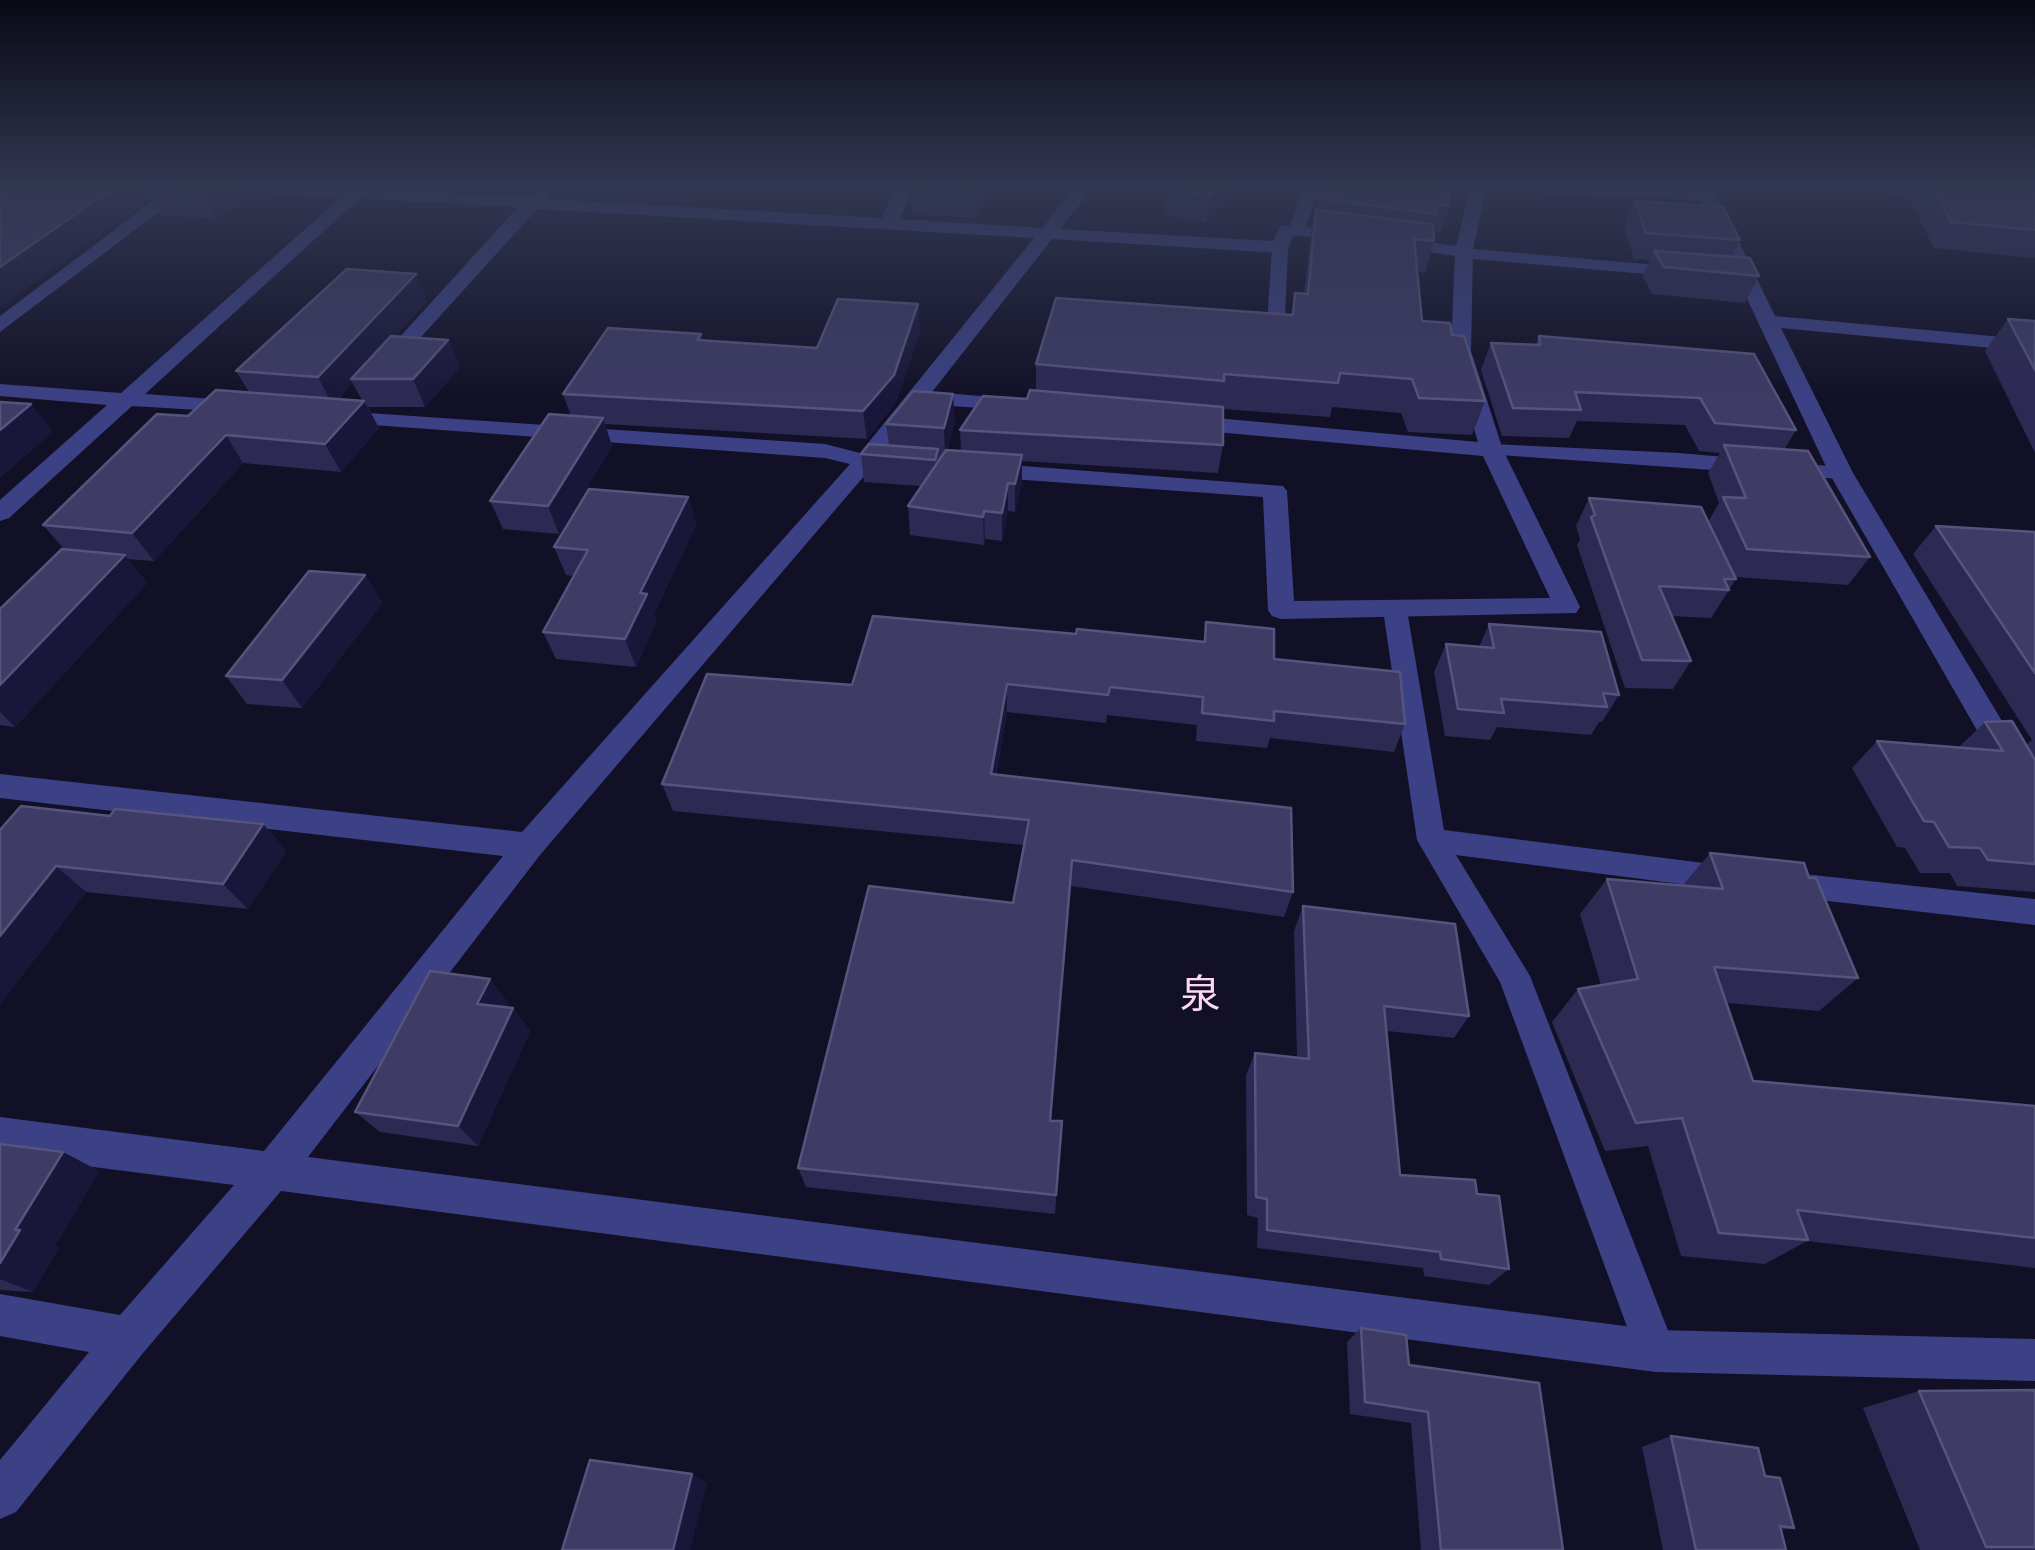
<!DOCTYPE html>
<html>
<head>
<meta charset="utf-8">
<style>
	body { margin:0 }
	canvas { display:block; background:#111026 }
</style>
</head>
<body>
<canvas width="2035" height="1550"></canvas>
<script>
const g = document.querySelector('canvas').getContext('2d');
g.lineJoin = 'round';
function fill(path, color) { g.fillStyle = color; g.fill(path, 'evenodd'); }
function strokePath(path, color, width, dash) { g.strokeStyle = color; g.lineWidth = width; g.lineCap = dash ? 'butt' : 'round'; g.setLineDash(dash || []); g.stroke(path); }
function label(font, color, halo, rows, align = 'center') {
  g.font = font + ' Figtree,"Noto Sans JP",sans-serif'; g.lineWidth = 10; g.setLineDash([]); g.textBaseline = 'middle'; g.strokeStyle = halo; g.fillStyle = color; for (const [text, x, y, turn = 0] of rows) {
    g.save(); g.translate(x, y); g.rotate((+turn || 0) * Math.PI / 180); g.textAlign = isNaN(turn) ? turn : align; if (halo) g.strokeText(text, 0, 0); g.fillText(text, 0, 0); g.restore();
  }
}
const lane = new Path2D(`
	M1303 186H1319L1306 227 1353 233V241L1290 235 1288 231Z
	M1471 186H1487L1473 249 1680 267 1689 272 1680 277 1475 259 1389 246 1387 242 1395 237 1456 246Z
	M1497 186 1708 190 1716 195 1708 200 1505 191Z
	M1280 242 1288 247 1284 340 1275 346 1266 340 1272 247Z
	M1492 444 1679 453 1841 467 1852 473 1841 479 1485 454 1482 450Z
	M1395 602 1407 610 1444 830 1727 866 1737 869 1742 878 1737 887 1727 890 1456 855 1530 976 1676 1351 1670 1365 1656 1371 1642 1365 1636 1351 1500 982 1417 840 1383 610Z
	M1785 872 2035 899V925L1785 896 1775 893 1770 884 1775 875Z`);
const street = new Path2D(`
	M173 186H193L0 332V316Z
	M233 186H330L527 198 542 187 551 192 545 199 882 218 896 186H914L900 219 1042 228 1076 186H1094L1060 229 1273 241 1280 226H1296L1305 231 1293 236 1287 251 1280 253 1052 239 932 392 1017 399 1025 401 1028 406 1025 411 922 404 881 455 911 459 915 464 911 469 871 468 540 855 308 1157 1656 1330 2035 1339V1381L1656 1372 281 1191 143 1353 16 1512 0 1519V1460L89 1352 0 1336V1294L120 1315 234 1185 0 1155V1117L264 1151 503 856 0 798V774L522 832 850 464 825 458 332 422 321 415 324 410 825 444 860 453 1034 238 537 209 392 369H378L374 365 378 361 518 207 360 198 145 394 241 401 252 408 249 413 132 406 9 518 0 521V500L107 405 0 396V384L121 393 341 197 242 191Z
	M1694 186H1712L1775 316 2035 340V352L1781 328 1853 473 2035 776V815L2024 812 1829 473Z
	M1464 244 1473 250 1471 351 1503 450 1580 607 1576 613 1281 619 1272 616 1268 610 1263 497 984 477 972 470 984 463 1283 486 1287 491 1294 601 1550 598 1483 456 1183 429 1172 422 1183 415 1478 442 1451 351 1455 250Z`);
const wall = new Path2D(`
	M0 186H242L247 195 217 219 161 215 150 198Z
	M987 186 978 218 913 214 911 189Z
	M1168 186H1232L1206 223 1165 215Z
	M1320 186 1449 206 1441 232 1434 231V241L1425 273 1417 272 1422 321 1452 335 1485 401 1472 435 1408 432 1401 413 1332 407 1330 417 1223 409V445L1218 473 1022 461V483L1015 512 1008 511 1002 541 985 539 984 545 910 535 908 506 921 486 864 482 861 454 889 445 886 424 955 422 947 450 961 451 960 430 1027 399 1036 391V364L1291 315 1295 293 1304 294 1312 224Z
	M1862 186H2035V258L1934 248 1908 196 1861 189Z
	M1635 201 1740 240 1732 257 1759 276 1745 303 1652 294 1643 277 1650 260 1634 259 1624 227Z
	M427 301 395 336 448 340 460 367 425 407H368L379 428 341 472 243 463 154 561 127 559 147 583 15 727 0 725V609L64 549 43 525 188 416 249 392 236 371ZM352 382 362 400 338 399Z
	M918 304 920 331 896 402 867 439 605 424 612 446 559 534 503 529 490 501 571 416 563 394 701 334 702 340 817 348Z
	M2008 319 2035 321V453L1985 351Z
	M1539 336 1796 430 1784 450 1870 557 1848 585 1735 577 1736 579 1729 590 1711 618 1672 616 1691 661 1673 689 1625 688 1577 545 1580 539 1576 526 1589 498 1708 522 1719 503 1708 473 1720 453 1699 451 1685 425 1577 421 1569 438 1502 436 1481 370 1491 343 1536 344Z
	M688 497 696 525 654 614 656 622 636 667 556 659 543 632 574 576 566 575 554 547Z
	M1936 526 2035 532V892L1957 886 1950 873H1920L1905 848 1897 847 1852 768 1877 741 1959 747 1985 722 2026 745 2032 740 1913 554Z
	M365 575 382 603 302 708 247 704 226 676Z
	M1206 622 1274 659 1405 724 1394 752 1270 738 1267 748 1196 741 1197 725 1107 715 1106 723 1007 712 996 775 1293 892 1284 917 1071 886 1050 1121H1062L1055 1214 806 1187 798 1168 1013 903 1024 845 673 811 662 784 852 685 1076 634 1203 642Z
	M1489 624 1619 695 1602 722H1599L1591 735 1497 727 1490 740 1445 736 1434 672 1446 644 1479 647Z
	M263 824 286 851 248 909 86 892 0 1004V830Z
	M1710 853 1809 878 1858 978 1819 1011 1727 1003 1753 1081 2035 1106V1268L1807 1241 1765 1264 1681 1256 1648 1146 1605 1151 1552 1022 1578 989 1601 985 1580 914 1607 879 1683 885Z
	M1303 906 1469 1016 1454 1038 1387 1031 1400 1175 1477 1194 1509 1269 1489 1285 1424 1276 1423 1268 1257 1248 1258 1218 1247 1215 1246 1075 1255 1053 1297 1057 1294 931Z
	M490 979 508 1003 505 1008H513L530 1031 478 1146 380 1132 355 1112Z
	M0 1144 63 1152 99 1171 55 1246 59 1248 33 1292 0 1290Z
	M1361 1328 1409 1365 1563 1550H1421L1411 1423 1350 1414 1347 1342Z
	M2035 1390V1550H1920L1863 1408 1919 1391Z
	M1671 1436 1765 1476 1794 1528 1781 1530 1786 1550H1663L1642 1447Z`);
const shadedWall = new Path2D(`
	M116 186H167L146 190 150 198 0 308V267Z
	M212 186H242L247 195 217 219 203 193Z
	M979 186H987L978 218 977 192Z
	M1218 186H1232L1206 223 1210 197Z
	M416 274 427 301 355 379H351L352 382 332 404 318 377Z
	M918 304 920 331 896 402 867 439 863 411Z
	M448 340 460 367 425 407 413 379Z
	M953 394 955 422 945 456 944 428Z
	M364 401 379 428 341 472 325 444Z
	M31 404 53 432 0 478V430Z
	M603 418 612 446 559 534 548 506Z
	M226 435 243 463 154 561 132 533Z
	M1022 455V483L1015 512V484Z
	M1008 483V511L1002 541V513Z
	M688 497 696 525 654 614 656 622 636 667 625 639 640 593Z
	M984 511 985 539 984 545 983 517Z
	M125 555 147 583 15 727 0 712V685Z
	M365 575 382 603 302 708 282 680Z
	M1007 684V712L991 801V774Z
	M263 824 286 851 248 909 223 884Z
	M56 866 86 892 0 1004V936Z
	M490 979 508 1003 496 1027 477 1004Z
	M513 1008 530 1031 478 1146 458 1126Z
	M63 1152 99 1171 55 1246 59 1248 33 1292 0 1279V1263L15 1230Z
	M692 1474 707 1483 690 1550H673Z`);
const building = new Path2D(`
	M0 186H116L0 267Z
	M150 186H212L203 193 146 190Z
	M912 186H979L977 192 911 189Z
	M1168 186H1218L1210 197 1167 189Z
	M1320 186H1448L1449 206 1436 204V214L1317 198Z
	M1932 186H2035V230L1951 222Z
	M1635 201 1723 207 1740 240 1646 233Z
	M1316 210 1433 224 1434 241 1414 239 1422 321 1450 323 1452 335 1464 336 1485 401 1419 398 1412 379 1340 373 1338 383 1224 374V381L1036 364 1056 298 1293 315 1295 293 1308 294Z
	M1654 251 1750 258 1759 276 1664 267Z
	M347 269 416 274 318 377 236 371Z
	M838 299 918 304 894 375 863 411 563 394 608 328 701 334 697 340 817 348Z
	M2008 319 2035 321V370Z
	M391 336 448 340 413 379H351Z
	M1539 336 1754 354 1796 430 1715 423 1700 398 1575 392 1581 410 1513 408 1491 343 1540 345Z
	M216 390 364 401 325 444 226 435 132 533 43 525 157 414 188 416Z
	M1030 390 1223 407V445L960 430 983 396 1027 399Z
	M913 391 953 394 944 428 886 424Z
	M0 402 31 404 0 430Z
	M549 414 603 418 548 506 490 501Z
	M869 444 938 449 935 460 861 454Z
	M1724 445 1808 451 1870 557 1747 549 1723 497 1746 498Z
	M946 450 1022 455 1015 484 1008 483 1002 513 984 511 983 517 908 506Z
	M589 489 688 497 640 593 647 594 625 639 543 632 588 550 554 547Z
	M1589 498 1701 507 1736 579H1724L1729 590 1659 586 1691 661 1642 660 1591 517 1595 515Z
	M1936 526 2035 532V673Z
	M62 549 125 555 0 685V609Z
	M309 571 365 575 282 680 226 676Z
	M873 616 1076 634 1077 629 1205 642 1206 622 1274 629V659L1400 672 1405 724 1274 711V721L1202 713 1203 697 1110 687 1108 695 1007 684 991 774 1291 808 1293 892 1072 860 1050 1121H1062L1056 1195 798 1168 869 886 1013 903 1029 820 662 784 707 674 852 685Z
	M1489 624 1601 632 1619 695 1603 693 1607 707 1501 699 1504 713 1458 709 1446 644 1494 648Z
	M2012 721 2035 760V864L1988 860 1980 848 1949 847 1934 822 1924 821 1877 741 2003 751 1985 722Z
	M21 806 110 816 115 809 263 824 223 884 56 866 0 936V830Z
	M1710 853 1804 863 1809 878H1816L1858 978 1714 967 1753 1081 2035 1106V1238L1797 1210 1808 1240 1719 1233 1682 1118 1636 1123 1578 989 1638 979 1607 879 1723 889Z
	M1303 906 1455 924 1469 1016 1384 1006 1400 1175 1475 1180 1477 1194 1499 1196 1509 1269 1441 1259 1440 1252 1267 1230V1199L1256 1197 1255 1053 1309 1059Z
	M430 971 490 979 477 1004 513 1008 458 1126 355 1112Z
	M0 1144 63 1152 15 1230H20L0 1263Z
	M1361 1328 1406 1335 1409 1365 1539 1383 1563 1550H1441L1428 1412 1365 1402Z
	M2035 1390V1547H1986L1919 1391Z
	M1671 1436 1758 1448 1765 1476 1780 1478 1794 1528 1780 1526 1786 1550H1696Z
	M590 1460 692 1474 673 1550H562Z`);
const quarterNames = [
	["泉",1200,996]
];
fill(lane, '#3b4184');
fill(street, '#3b4184');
fill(wall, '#2c2953');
fill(shadedWall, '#191739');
fill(building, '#3e3b65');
strokePath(building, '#56547d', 2.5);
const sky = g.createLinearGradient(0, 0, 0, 403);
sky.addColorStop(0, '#090915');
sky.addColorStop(0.46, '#323752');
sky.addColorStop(1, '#32375200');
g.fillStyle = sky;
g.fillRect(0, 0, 2035, 403);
label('40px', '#fed7f5', '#111026', quarterNames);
</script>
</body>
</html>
